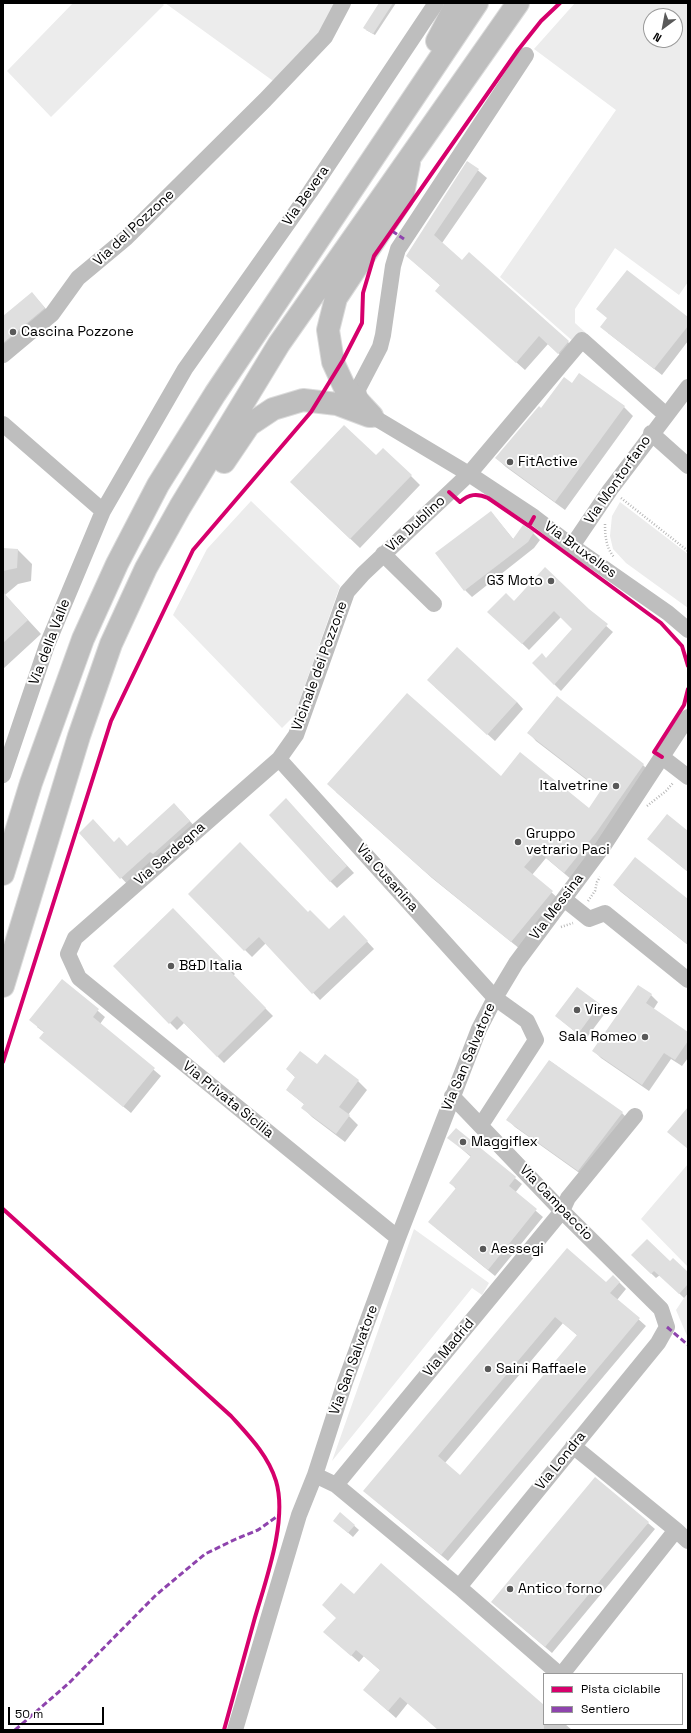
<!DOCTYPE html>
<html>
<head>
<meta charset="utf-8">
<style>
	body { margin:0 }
	#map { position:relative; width:691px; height:1733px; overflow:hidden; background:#fff; font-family:"Space Grotesk",sans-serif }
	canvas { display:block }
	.frame { position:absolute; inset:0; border:4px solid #000; pointer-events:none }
	.legend { position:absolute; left:543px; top:1673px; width:140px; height:52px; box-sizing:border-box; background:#fff; border:1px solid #999; margin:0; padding:5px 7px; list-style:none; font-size:12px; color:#000 }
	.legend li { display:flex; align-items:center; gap:8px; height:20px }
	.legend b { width:20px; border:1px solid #999 }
	.north { position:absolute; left:643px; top:8px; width:40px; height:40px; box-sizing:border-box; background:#fff; border:1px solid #999; border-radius:50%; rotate:212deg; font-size:11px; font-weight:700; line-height:16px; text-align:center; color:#000 }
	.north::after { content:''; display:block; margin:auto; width:14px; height:18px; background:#595959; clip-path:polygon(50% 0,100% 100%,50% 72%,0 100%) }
	.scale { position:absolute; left:8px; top:1707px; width:96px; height:18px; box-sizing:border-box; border:2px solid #000; border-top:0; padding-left:5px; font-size:12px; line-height:14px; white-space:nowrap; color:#000; -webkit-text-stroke:3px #fff; paint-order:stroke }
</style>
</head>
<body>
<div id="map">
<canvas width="691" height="1733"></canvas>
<div class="frame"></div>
<ul class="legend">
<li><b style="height:5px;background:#d6006c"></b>Pista ciclabile</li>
<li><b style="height:5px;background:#8e44ad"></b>Sentiero</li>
</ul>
<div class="north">N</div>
<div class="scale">50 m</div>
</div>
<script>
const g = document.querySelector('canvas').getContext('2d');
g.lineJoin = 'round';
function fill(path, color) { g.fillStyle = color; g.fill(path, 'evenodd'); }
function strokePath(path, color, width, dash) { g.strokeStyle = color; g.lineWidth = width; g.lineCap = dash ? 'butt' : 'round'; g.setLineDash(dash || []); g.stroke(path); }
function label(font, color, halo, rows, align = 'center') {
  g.font = font + ' "Space Grotesk",sans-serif'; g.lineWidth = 4; g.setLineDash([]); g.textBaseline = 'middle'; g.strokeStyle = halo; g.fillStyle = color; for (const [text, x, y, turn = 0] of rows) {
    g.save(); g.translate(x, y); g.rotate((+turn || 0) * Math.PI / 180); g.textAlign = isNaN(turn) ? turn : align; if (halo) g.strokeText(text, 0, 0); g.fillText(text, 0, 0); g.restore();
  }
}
const green = new Path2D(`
	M73 3H162L164 5 51 117 7 71Z
	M165 3H334L321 33 276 83Z
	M575 3H688V282L679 295 615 248 575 309V323L586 333 575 343 500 277 616 110 534 49ZM651 16H675V40H651Z
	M251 501 340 586 294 716 282 728 173 615 207 549Z
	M620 502 688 554V608L626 563 613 549 610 536 612 516Z
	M688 1164V1267L641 1219Z
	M414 1229 489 1283 482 1295 472 1288 332 1461Z
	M688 1292V1338L676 1310Z`);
const shadow = new Path2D(`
	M380 3H396L375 35 366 30Z
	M468 162 487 178 442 243 462 262 568 342 576 350 567 361 548 344 525 370 445 299 441 286 407 256Z
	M32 293 53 317 6 357 3 363V317Z
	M608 318 688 319V341L662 375 608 333Z
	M572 384 624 407 633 416 565 510 506 467 496 458 541 410Z
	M376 457 411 476 420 485 360 548 300 491Z
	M491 512 514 540 533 533 540 540 534 548 472 597 465 590Z
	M3 549 18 550 32 564 31 581 18 584 5 595 41 634 3 669Z
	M588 610 613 632 561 691 533 663 546 659 573 629 561 617 529 650 489 612Z
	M435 687 517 702 523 709 495 741Z
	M529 733 643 765 651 773 572 880 546 858 532 875 560 900 520 949 432 878 336 792 501 777 589 810 601 791 536 741Z
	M293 807 354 873 337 888 330 881Z
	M181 811 196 828 128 885 80 833 127 847Z
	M688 832V872L648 839Z
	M614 885 688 901V945L621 892Z
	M189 894 308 913 329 931 351 924 374 949 320 1000 266 943 252 957Z
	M173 909 235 974 233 976 273 1016 224 1063 184 1023 177 1030 114 966Z
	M63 981 105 1017 100 1024 161 1076 131 1113 41 1038 45 1033 37 1027Z
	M577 988 606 1012 585 1040 556 1016Z
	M651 995 658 1002 653 1010 688 1034V1058L682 1066 671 1059 649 1091 601 1058 594 1051Z
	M550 1061 622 1113 629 1120 585 1177 515 1127 508 1120Z
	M318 1065 358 1081 367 1090 348 1115 358 1125 345 1142 312 1117 303 1108 305 1105 287 1090 296 1078 287 1069Z
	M456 1129 522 1184 515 1193 543 1217 495 1276 436 1228 456 1189 451 1183 471 1157 456 1144Z
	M567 1250 606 1283 613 1276 626 1289 617 1300 646 1326 448 1561 364 1491ZM563 1323 578 1336 460 1476 445 1463Z
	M632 1255 670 1262 688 1274V1293L684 1298 660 1275 656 1278Z
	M341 1514 359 1530 353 1537 339 1525Z
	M648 1523 655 1529 552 1653 492 1602Z
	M354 1596 544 1706V1724H565L572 1730H439L408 1703 396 1718 371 1696 381 1671 364 1656 359 1662 332 1639Z`);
const building = new Path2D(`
	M379 3H393L373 34 363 28Z
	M467 161 479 169 434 235 462 260 469 252 569 341 558 354 539 336 516 363 435 291 440 285 406 256Z
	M627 270 688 317V326L654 369 600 327 607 318 596 309Z
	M32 292 45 308 3 343V316Z
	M579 373 625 406 555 502 495 458 539 406 541 408 564 377 572 383Z
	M344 425 376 455 383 448 412 475 350 539 290 482Z
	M491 511 513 539 523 525 534 532 528 542 464 591 435 553Z
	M3 548 18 549 17 568 3 571Z
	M545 567 589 609 608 624 554 685 532 663 542 653 546 658 572 629 554 611 522 644 487 612 506 593 514 601Z
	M3 592 28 620 3 643Z
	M457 647 517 702 487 735 427 680Z
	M407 693 501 776 520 752 589 808 601 790 527 733 557 696 644 764 596 833 564 873 538 851 524 867 553 891 511 942 423 870 327 784Z
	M286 798 347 866 330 882 269 815Z
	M174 803 190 821 153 854 150 852 120 879 79 833 93 819 114 842 119 837 127 846Z
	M667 814 688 831V872L647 839Z
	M240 842 308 912 310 910 329 929 344 915 368 941 312 994 259 937 244 951 188 894Z
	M635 857 688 899V945L613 885Z
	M173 908 229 966 227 968 266 1008 217 1057 177 1016 169 1024 113 966Z
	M62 979 99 1009 93 1017 155 1068 123 1107 39 1038 44 1032 29 1020Z
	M638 985 652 994 646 1003 688 1032V1041L675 1060 664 1053 642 1085 592 1051Z
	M577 987 600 1004 578 1034 555 1016Z
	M300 1051 317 1064 325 1054 359 1080 339 1107 350 1115 336 1134 301 1108 304 1104 286 1090 295 1077 286 1069Z
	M549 1060 623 1112 578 1171 506 1120Z
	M688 1107V1149L667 1132Z
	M456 1128 515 1176 516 1177 509 1186 537 1209 488 1270 428 1222 456 1188 449 1183 471 1156 447 1138Z
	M647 1239 670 1261 673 1258 688 1272V1284L679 1294 654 1271 651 1274 631 1255Z
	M567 1248 606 1282 613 1275 620 1282 610 1293 640 1318 441 1555 363 1491ZM555 1317 577 1335 460 1475 438 1456Z
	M595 1477 649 1522 545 1647 491 1602Z
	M340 1512 355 1525 348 1533 333 1521Z
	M381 1563 544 1705V1730H438L400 1697 388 1711 363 1690 380 1670 356 1650 351 1656 323 1632 336 1618 322 1605 341 1583 354 1594Z`);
const path = new Path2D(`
	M621 498 688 551
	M605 524C605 535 606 548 614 557
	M647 806 666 791 673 783
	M588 901 595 891 597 882 600 877
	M561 927 573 923`);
const minor = new Path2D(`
	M526 55 398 249 393 266 383 335 380 347 358 389 359 396 372 416 469 474 534 517 572 546 668 613 688 630
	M3 355 52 314 78 278 126 238 265 100 325 37 343 3
	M3 424 103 511 185 369 310 192 436 3
	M651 433 688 466
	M572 546 610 490 688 387
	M383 554 434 604
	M662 757 688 777
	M279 759 495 998 527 1021 536 1040 481 1125
	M3 775 47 645 103 511
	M564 899 589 919 605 913 688 980
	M398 1238 79 978 68 954 75 938 279 759 296 735 347 592 363 574 469 474 582 340 666 415
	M315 1475 336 1485 459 1587 658 1343 667 1327 661 1309 562 1211 452 1096
	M336 1485 562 1211 568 1198 635 1116
	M676 1530 688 1541
	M459 1587 559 1674
	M562 1674 676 1530 573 1446
	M235 1730 299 1515 315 1475 345 1382 398 1238 479 1029 495 998 516 963 604 845 688 717`);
const highway = new Path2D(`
	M437 41 457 3
	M372 416 344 386 333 362 328 330 336 298 402 199 409 163
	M224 462 249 425 273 409 303 400 337 404 369 416
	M3 874 31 783 83 639 117 564 158 485 215 394 477 3
	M3 986 79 736 111 644 146 568 180 507 279 344 518 3`);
const quiet = new Path2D(`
	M392 231 404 239
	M667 1327 688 1345
	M15 1730 69 1683 156 1595 205 1554 236 1539 258 1530 279 1515`);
const cycleway = new Path2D(`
	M449 492 460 502C469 494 477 493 488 498L529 526
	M534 517 529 526 661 623 682 646 688 666
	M662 757 654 752 684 705 688 689
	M3 1062 111 721 193 550 311 412 343 360 362 323 363 293 374 256 518 50 541 21 560 3
	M3 1209 231 1416C249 1436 268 1455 276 1481 288 1521 265 1582 254 1621 244 1657 234 1694 224 1730`);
const markers = [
	[13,332,4,"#595959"],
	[510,462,4,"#595959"],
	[551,581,4,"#595959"],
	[616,786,4,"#595959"],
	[518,842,4,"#595959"],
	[171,966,4,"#595959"],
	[577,1010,4,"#595959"],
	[645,1037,4,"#595959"],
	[463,1142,4,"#595959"],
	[483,1249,4,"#595959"],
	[488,1369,4,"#595959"],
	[510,1589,4,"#595959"]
];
const streetNames = [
	["Via Bevera",306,196,-55],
	["Via del Pozzone",134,228,-43],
	["Via Montorfano",618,480,-55],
	["Via Dublino",416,524,-43],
	["Via Bruxelles",580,550,36],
	["Via della Valle",50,642,-69],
	["Vicinale dei Pozzone",320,666,-70],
	["Via Sardegna",170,854,-41],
	["Via Cusanina",387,878,48],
	["Via Messina",557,907,-53],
	["Via San Salvatore",469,1057,-67],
	["Via Privata Sicilia",228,1100,39],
	["Via Campaccio",556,1203,46],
	["Via Madrid",449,1348,-50],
	["Via San Salvatore",354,1360,-70],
	["Via Londra",561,1461,-51]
];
const poiNames = [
	["Cascina Pozzone",21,332],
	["FitActive",518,462],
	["G3 Moto",543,581,"right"],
	["Italvetrine",608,786,"right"],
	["Gruppo",526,834],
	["vetrario Paci",526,850],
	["B&D Italia",179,966],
	["Vires",585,1010],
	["Sala Romeo",637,1037,"right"],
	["Maggiflex",471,1142],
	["Aessegi",491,1249],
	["Saini Raffaele",496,1369],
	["Antico forno",518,1589]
];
fill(green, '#ececec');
fill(shadow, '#0003');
fill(building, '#dfdfdf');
strokePath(highway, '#dbdbdb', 24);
strokePath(path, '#b9b9b9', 2.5, [1, 2]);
strokePath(minor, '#bebebe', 16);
strokePath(highway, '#bebebe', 22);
strokePath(quiet, '#8e44ad', 3, [6, 3]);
strokePath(cycleway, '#d6006c', 4);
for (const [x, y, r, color] of markers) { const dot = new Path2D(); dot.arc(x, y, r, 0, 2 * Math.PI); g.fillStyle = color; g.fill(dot); strokePath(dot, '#fff', 1.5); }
label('14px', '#000', '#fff', streetNames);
label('14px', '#000', '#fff', poiNames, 'left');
</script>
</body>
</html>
